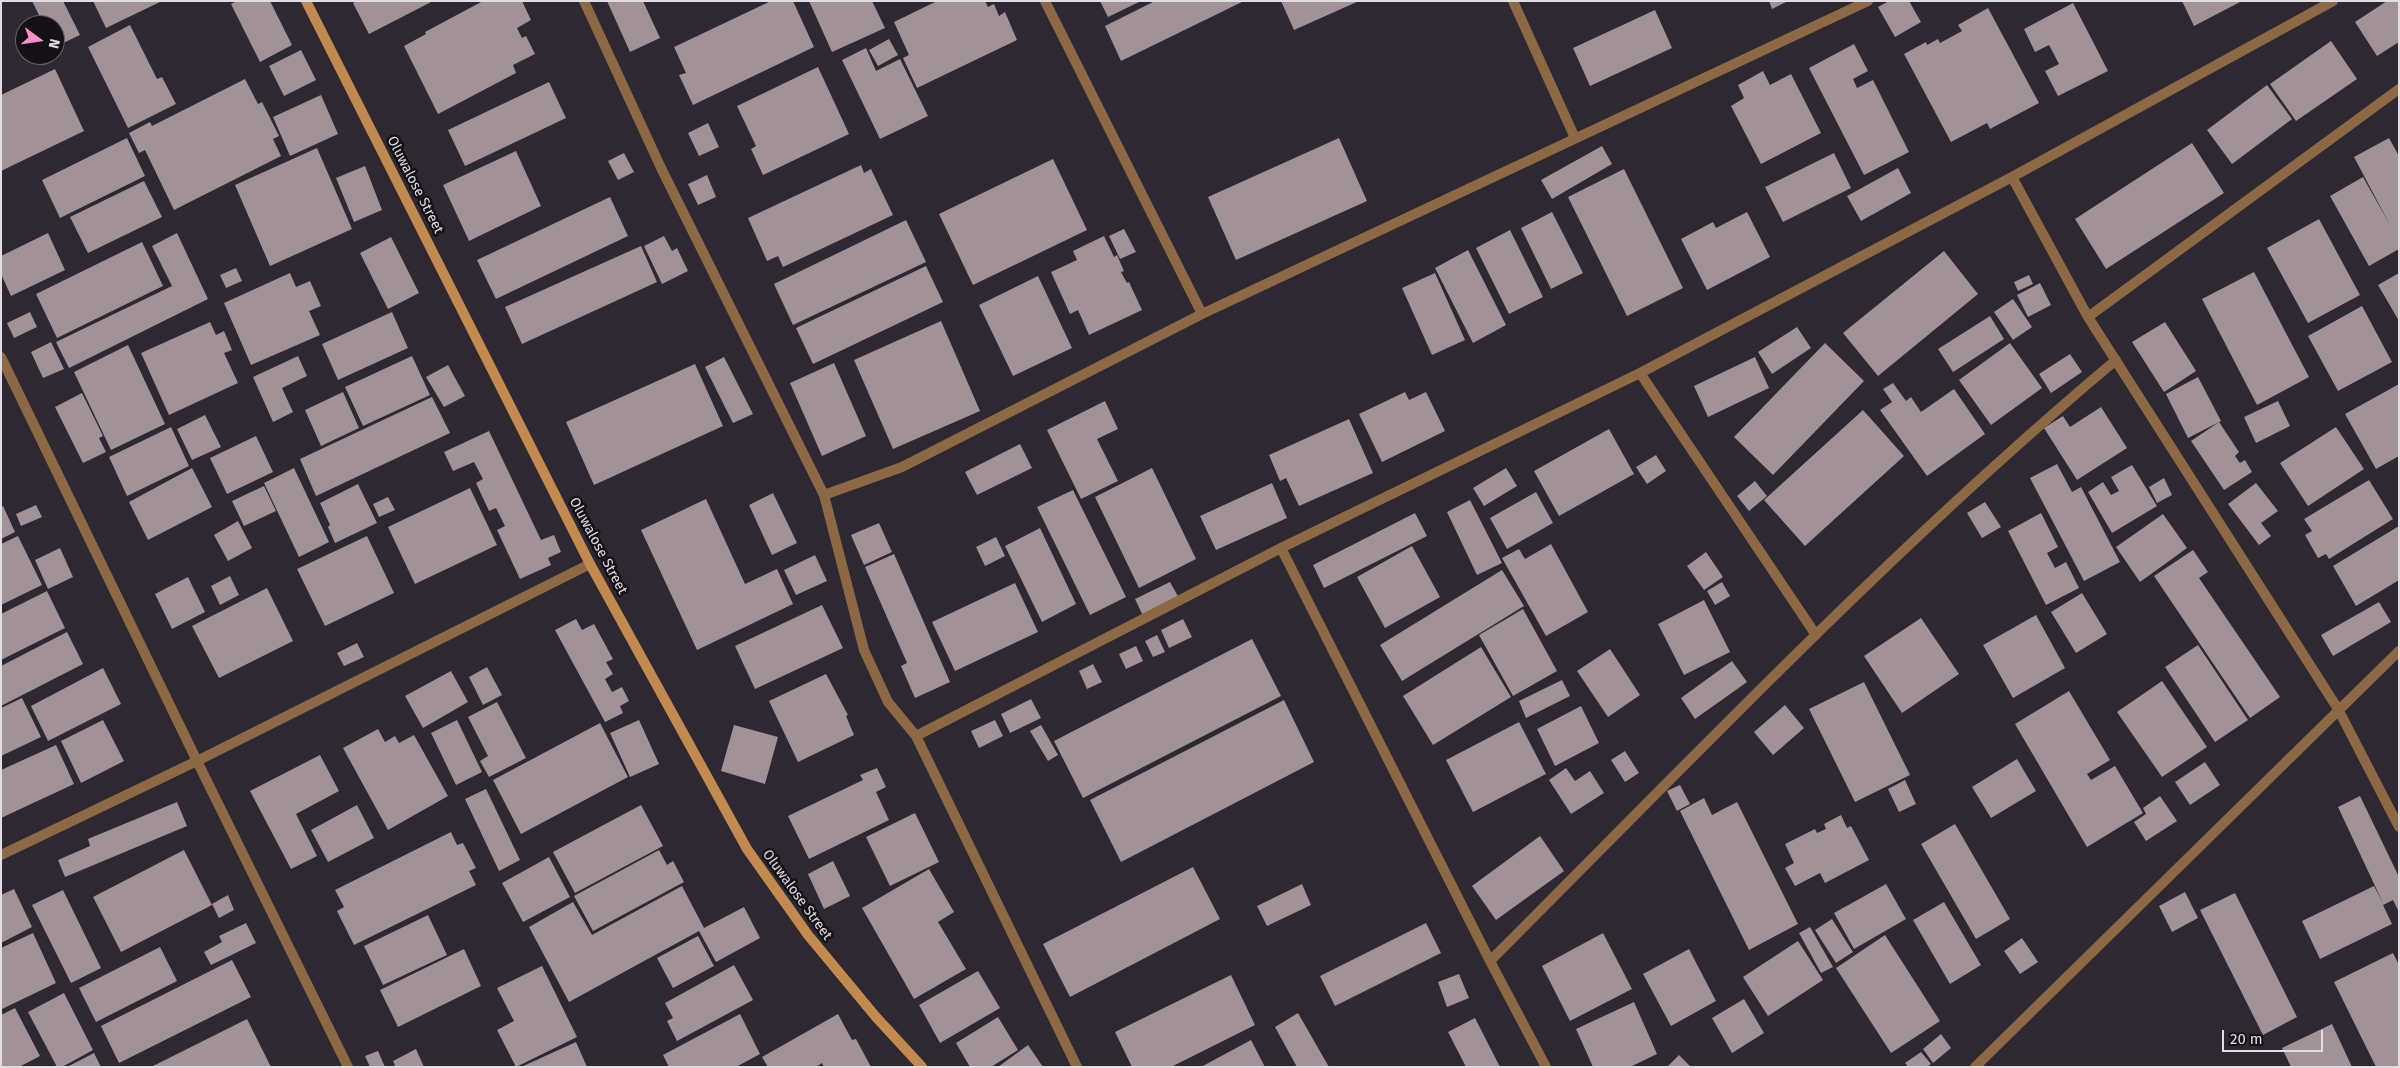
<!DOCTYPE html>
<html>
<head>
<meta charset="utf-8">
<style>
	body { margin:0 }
	#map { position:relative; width:2400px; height:1068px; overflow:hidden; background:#2d2831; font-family:"Fira Sans",sans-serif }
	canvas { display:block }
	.frame { position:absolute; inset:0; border:2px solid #e0dde3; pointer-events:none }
	.north { position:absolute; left:15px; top:15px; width:50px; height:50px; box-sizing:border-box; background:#141216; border:1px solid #666368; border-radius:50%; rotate:104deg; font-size:14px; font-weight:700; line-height:20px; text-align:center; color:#e0dde3 }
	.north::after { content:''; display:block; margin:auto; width:18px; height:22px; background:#f790cd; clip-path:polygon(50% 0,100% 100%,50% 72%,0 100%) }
	.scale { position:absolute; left:2222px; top:1030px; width:101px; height:22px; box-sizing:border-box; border:2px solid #e0dde3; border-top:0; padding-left:6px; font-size:15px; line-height:18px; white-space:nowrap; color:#e0dde3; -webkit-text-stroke:4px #141216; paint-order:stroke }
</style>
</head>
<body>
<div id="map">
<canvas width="2400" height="1068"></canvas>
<div class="frame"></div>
<div class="north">N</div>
<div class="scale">20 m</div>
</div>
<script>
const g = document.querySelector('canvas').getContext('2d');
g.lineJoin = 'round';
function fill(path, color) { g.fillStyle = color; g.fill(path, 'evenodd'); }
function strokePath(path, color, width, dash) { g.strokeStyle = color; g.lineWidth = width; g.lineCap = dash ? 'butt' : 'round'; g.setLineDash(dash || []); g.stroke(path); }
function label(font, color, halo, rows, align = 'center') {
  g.font = font + ' "Fira Sans",sans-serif'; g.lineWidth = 5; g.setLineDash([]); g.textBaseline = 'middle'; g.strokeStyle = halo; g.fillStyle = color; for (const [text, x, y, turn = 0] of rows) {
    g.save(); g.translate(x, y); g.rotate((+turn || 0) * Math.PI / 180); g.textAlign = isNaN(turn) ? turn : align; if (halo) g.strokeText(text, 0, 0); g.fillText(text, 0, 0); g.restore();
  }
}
const building = new Path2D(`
	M32 1H63L80 35 55 47V25H44Z
	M93 1H162L106 28Z
	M237 1H270L292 45 260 62 231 4Z
	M356 1H433L369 34 353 3Z
	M483 1H522L531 20 517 28 522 38 526 36 535 54 513 65 516 73 438 114 404 46 426 34 425 32Z
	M607 1H643L660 38 630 52Z
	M771 1H793L814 47 693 105 679 75 686 73 674 47Z
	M809 1H872L885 28 832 52Z
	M937 1H985L988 7 994 4 999 16 1005 12 1017 40 917 88 903 58 909 55 894 22Z
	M1100 1H1141L1108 17Z
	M1155 1H1244L1121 61 1105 26Z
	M1281 1H1359L1294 30Z
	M1769 1H1788L1772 9Z
	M1889 1H1909L1921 22 1895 37 1878 7Z
	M2182 1H2242L2194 26Z
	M2387 1H2399V42L2377 56 2355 22Z
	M2073 3 2108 71 2058 96 2045 71 2059 64 2049 45 2035 52 2024 29Z
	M1988 8 2039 103 1990 129 1987 123 1951 142 1904 54 1926 42 1927 45 1938 39 1940 43 1962 31 1958 25Z
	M1655 10 1672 48 1590 86 1573 48Z
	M130 25 157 79 162 77 176 104 128 128 88 47Z
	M889 39 898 55 878 66 869 50Z
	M2331 41 2357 79 2296 121 2270 84Z
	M1854 44 1868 71 1853 79 1857 88 1873 80 1909 152 1864 175 1809 68Z
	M866 48 876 71 900 59 928 116 880 139 842 60Z
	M301 50 316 80 284 96 269 66Z
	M818 67 849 134 763 175 751 149 756 146 737 106Z
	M55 69 84 131 1 171V95Z
	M1763 71 1770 85 1791 74 1821 133 1761 164 1731 106 1744 98 1738 85Z
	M245 79 258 104 262 102 279 136 273 139 281 156 174 210 145 150 139 153 129 133 150 122 152 126Z
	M549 82 566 118 465 166 448 130Z
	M2267 85 2292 119 2232 164 2207 130Z
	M321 95 338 134 290 156 273 117Z
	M708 123 719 147 699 156 688 133Z
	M127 138 145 176 60 218 42 180Z
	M1339 138 1367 201 1236 260 1208 197Z
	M2389 138 2399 156V249L2369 266 2330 196 2363 177 2390 225 2354 157Z
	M2192 143 2224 193 2106 269 2075 219Z
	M1602 146 1612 164 1552 199 1541 180Z
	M317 148 352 229 270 266 235 185Z
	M516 151 541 206 469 241 443 185Z
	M624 153 634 172 618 180 608 161Z
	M1834 153 1851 188 1783 222 1765 187Z
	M1053 159 1087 230 973 285 939 214Z
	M861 165 864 173 871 169 893 215 783 267 778 256 767 261 748 218Z
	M365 166 382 210 354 222 336 178Z
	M1898 168 1911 193 1861 221 1847 196Z
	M1624 169 1683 288 1627 316 1568 197Z
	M707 175 716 197 698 205 688 184Z
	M144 181 162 217 88 253 70 217Z
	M610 197 628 236 496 299 477 260Z
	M1552 212 1583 273 1551 289 1521 228Z
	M1747 212 1770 257 1707 290 1681 239 1713 222 1716 228Z
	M2319 219 2360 295 2308 323 2267 248Z
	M906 220 926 262 793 325 774 284Z
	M1124 229 1136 252 1120 259 1109 236Z
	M1510 230 1543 297 1509 314 1476 248Z
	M48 233 65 270 11 296 1 274V256Z
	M177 233 208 299 69 368 56 342 172 286 152 246Z
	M664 236 672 251 677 248 688 271 662 284 644 246Z
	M1104 236 1114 257 1117 255 1124 271 1121 272 1127 283 1129 282 1142 310 1089 335 1078 310 1070 314 1051 272 1077 260 1073 251Z
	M391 237 419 293 388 309 360 253Z
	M142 242 163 286 57 338 36 294Z
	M641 246 657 282 522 344 505 307Z
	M1468 250 1506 325 1473 343 1435 268Z
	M1944 251 1978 294 1878 376 1843 333Z
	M926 266 943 302 813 364 796 328Z
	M236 268 242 281 226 288 220 275Z
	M2254 272 2309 377 2257 405 2202 299Z
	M290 273 296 287 310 281 321 306 309 311 320 335 251 365 224 303Z
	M1435 273 1465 340 1432 355 1402 288Z
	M2399 273V321L2378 285Z
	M2029 275 2033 284 2018 291 2014 282Z
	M1038 276 1072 348 1013 376 979 305Z
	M2040 283 2051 305 2028 317 2017 295Z
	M2013 299 2032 327 2013 340 1994 312Z
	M2362 306 2392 362 2338 391 2308 336Z
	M30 312 37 327 14 338 7 323Z
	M392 312 408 348 338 380 322 344Z
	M1990 316 2004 339 1953 372 1938 349Z
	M941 321 980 411 893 449 854 360Z
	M210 322 216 335 224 331 232 350 224 353 238 383 169 415 141 353Z
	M2165 322 2196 371 2164 392 2132 342Z
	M1797 327 1811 348 1772 374 1758 352Z
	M51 342 64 369 43 378 31 352Z
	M1825 343 1864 381 1773 475 1734 437Z
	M2010 343 2042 388 1991 425 1959 380Z
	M128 345 165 424 111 450 74 372Z
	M2070 354 2082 372 2051 393 2039 374Z
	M298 356 307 376 282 388 293 412 273 422 253 377Z
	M412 356 430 395 363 426 345 387Z
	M724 357 753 414 733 423 705 367Z
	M1755 357 1769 388 1708 417 1694 386Z
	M834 363 866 436 822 456 790 383Z
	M695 364 723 426 594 485 566 422Z
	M448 365 465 396 444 407 426 377Z
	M2198 377 2221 421 2188 438 2166 394Z
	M1893 383 1906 401 1911 397 1921 412 1954 389 1985 434 1927 476 1880 410 1892 402 1883 389Z
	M2399 384V456L2376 469 2345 414Z
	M343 392 359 428 321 446 305 410Z
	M1405 392 1409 400 1426 392 1445 431 1382 462 1359 414Z
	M82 393 103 436 99 438 106 452 83 463 55 407Z
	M432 397 450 433 316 496 300 459Z
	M1105 401 1118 429 1097 439 1118 481 1081 499 1047 430Z
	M2278 401 2290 426 2256 443 2244 417Z
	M2101 407 2127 448 2077 480 2044 428 2063 416 2070 427Z
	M1863 410 1904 456 1805 546 1764 500Z
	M205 415 221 447 192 460 177 429Z
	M1349 419 1373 473 1299 506 1286 478 1280 481 1269 455Z
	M2219 422 2239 452 2235 456 2240 463 2245 460 2252 472 2224 490 2191 441Z
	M171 427 189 466 127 496 109 457Z
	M2336 427 2364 469 2308 506 2280 463Z
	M1609 429 1634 474 1559 516 1534 471Z
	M489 431 541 540 554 535 561 552 548 558 551 565 520 579 497 530 505 526 496 508 489 511 476 483 483 479 474 462 453 471 444 452Z
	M256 436 273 472 227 494 210 458Z
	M1020 444 1032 468 977 495 965 472Z
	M1656 455 1666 471 1647 484 1636 467Z
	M2057 464 2072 492 2081 487 2120 562 2084 581 2030 478Z
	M2132 465 2157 506 2112 533 2088 492 2103 482 2111 495 2119 491 2111 477Z
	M192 468 212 507 148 540 129 502Z
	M294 468 329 542 299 557 264 483Z
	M1152 468 1196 559 1139 588 1095 497Z
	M1506 468 1517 486 1484 506 1473 488Z
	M2164 478 2172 495 2157 503 2149 487Z
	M2369 480 2393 519 2329 559 2326 554 2318 558 2305 535 2312 531 2304 519Z
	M1755 481 1767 496 1749 511 1737 496Z
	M1272 483 1287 518 1216 550 1200 516Z
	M2256 483 2278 511 2261 523 2271 536 2259 545 2228 504Z
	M358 484 377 523 335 543 328 527 330 525 320 503Z
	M264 486 276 511 244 526 232 501Z
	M470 488 497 545 415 584 388 527Z
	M1073 490 1126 597 1090 615 1037 507Z
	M1536 492 1553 523 1507 549 1490 518Z
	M773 493 797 543 772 555 749 505Z
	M388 497 395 510 379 517 373 504Z
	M706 499 745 584 777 569 793 604 697 650 641 530Z
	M1470 500 1502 563 1477 575 1447 512Z
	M1985 502 2001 527 1982 538 1967 513Z
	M36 505 42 517 21 526 16 514Z
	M3 506 15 532 1 539V507Z
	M1415 513 1427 536 1324 588 1313 565Z
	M2041 513 2058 547 2047 553 2055 568 2066 562 2079 588 2046 605 2008 531Z
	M2163 514 2187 548 2140 582 2116 547Z
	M238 521 252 548 228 561 214 535Z
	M879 523 892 552 864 565 851 535Z
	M2399 526V580L2356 606 2333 566Z
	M1040 528 1076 604 1042 622 1005 546Z
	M18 536 42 585 1 605V544Z
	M367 536 394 593 325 626 297 569Z
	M996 537 1005 556 985 566 976 547Z
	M1551 544 1588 612 1546 636 1502 558 1519 549 1525 559Z
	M1412 546 1440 597 1385 628 1357 577Z
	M60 548 73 577 48 589 35 560Z
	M2193 550 2208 572 2199 578 2280 697 2250 718 2154 576Z
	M1706 552 1723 577 1704 590 1687 566Z
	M894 554 950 682 915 698 901 666 907 663 865 567Z
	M815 555 827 581 796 595 784 570Z
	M1502 570 1524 606 1402 681 1380 645Z
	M230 576 239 595 220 605 211 586Z
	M188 577 205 612 172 629 155 594Z
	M1170 582 1179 598 1143 616 1135 599Z
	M1722 582 1730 596 1715 605 1707 591Z
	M1015 583 1038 632 955 671 932 622Z
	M267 588 293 641 219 678 192 626Z
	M47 591 65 628 1 660V614Z
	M2082 593 2107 634 2076 653 2051 612Z
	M1704 600 1730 652 1684 675 1658 624Z
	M2379 602 2391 622 2333 656 2321 635Z
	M822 605 843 648 755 689 735 646Z
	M1523 609 1557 671 1513 696 1479 635Z
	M2036 615 2065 668 2013 698 1983 645Z
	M1921 618 1959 674 1902 713 1864 656Z
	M576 619 582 630 594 624 613 659 606 662 613 674 605 679 612 692 622 687 629 701 620 706 623 713 605 722 555 630Z
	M1183 619 1192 637 1169 648 1161 630Z
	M67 632 83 664 1 706V666Z
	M1157 635 1165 652 1153 657 1145 641Z
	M1252 639 1281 696 1083 798 1054 741Z
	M357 643 364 657 344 666 337 653Z
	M2198 645 2248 720 2215 742 2165 667Z
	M1136 646 1143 661 1126 669 1119 654Z
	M1481 647 1511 697 1433 745 1403 696Z
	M1610 649 1640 695 1608 717 1577 671Z
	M1732 661 1747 682 1695 719 1681 698Z
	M1093 664 1102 682 1087 689 1079 671Z
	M487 667 502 695 483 705 469 677Z
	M103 668 121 704 48 741 31 706Z
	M451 671 468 702 423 728 405 696Z
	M826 674 848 715 846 716 854 735 798 762 769 701Z
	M1562 680 1570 696 1526 718 1519 701Z
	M2162 681 2207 747 2162 777 2117 712Z
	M1864 682 1910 775 1855 802 1809 709Z
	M2069 691 2110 760 2087 774 2091 780 2115 766 2143 813 2087 847 2015 724Z
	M22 698 41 737 1 756V708Z
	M1031 699 1041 718 1010 733 1001 714Z
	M1284 700 1314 762 1121 862 1090 800Z
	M497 702 526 758 489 777 480 761 488 756 468 717Z
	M1785 705 1804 728 1773 755 1754 732Z
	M1581 706 1599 743 1555 766 1537 729Z
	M103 720 124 761 81 783 61 741Z
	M457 720 482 772 456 785 431 733Z
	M639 720 659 764 630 777 610 733Z
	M995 720 1003 736 979 748 971 731Z
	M1519 722 1546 774 1473 812 1446 760Z
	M600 723 628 777 521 834 493 780Z
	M734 725 778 737 765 784 721 771Z
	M1041 725 1058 755 1048 761 1030 731Z
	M378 729 385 742 395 736 399 743 414 735 448 796 388 830 343 748Z
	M56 745 74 784 1 818V770Z
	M1625 751 1639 773 1625 782 1611 760Z
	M320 755 339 791 296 814 317 856 291 869 250 791Z
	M2017 759 2036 791 1991 818 1972 787Z
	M2205 762 2220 785 2190 805 2175 782Z
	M877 768 886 787 876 792 889 820 809 859 788 816 863 780 860 775Z
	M1566 768 1575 781 1590 771 1604 793 1571 814 1549 780Z
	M1905 780 1916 804 1899 812 1888 789Z
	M1680 785 1690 804 1677 811 1667 791Z
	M486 789 520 860 499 871 465 799Z
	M2160 796 2177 821 2146 841 2134 822 2146 814 2143 808Z
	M2360 796 2399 877V912L2393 900 2383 905 2392 924 2320 959 2302 921 2374 886 2383 903 2338 807Z
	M1704 798 1712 815 1737 802 1798 924 1749 950 1680 811Z
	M177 802 187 826 65 877 58 860 90 846 88 839Z
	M357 805 374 838 328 862 311 830Z
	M641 805 663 846 575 893 553 852Z
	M915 813 939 862 890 886 866 837Z
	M1841 815 1847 828 1851 826 1869 860 1825 883 1820 873 1795 886 1785 868 1794 863 1785 844 1815 829 1817 833 1826 829 1824 824Z
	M1955 824 2010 919 1976 939 1921 844Z
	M451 832 457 845 463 843 476 868 469 871 476 885 354 945 337 911 344 907 335 890Z
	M1540 836 1564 871 1496 920 1472 886Z
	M184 850 212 905 121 952 93 897Z
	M659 850 667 865 673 861 684 882 593 931 574 896Z
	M549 857 570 897 523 922 502 883Z
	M833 861 850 896 824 909 808 874Z
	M1193 867 1220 919 1070 997 1043 944Z
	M929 869 954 912 938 922 966 969 914 999 862 908Z
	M1302 884 1311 905 1267 926 1257 906Z
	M1886 884 1906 919 1854 949 1834 913Z
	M682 886 704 928 744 907 760 938 716 962 699 931 569 1002 529 927 573 902 592 935Z
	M14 889 32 927 1 943V895Z
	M63 890 101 968 71 983 32 905Z
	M2185 892 2198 918 2172 932 2159 906Z
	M2235 893 2297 1017 2263 1035 2200 910Z
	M228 895 234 910 219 918 212 904Z
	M1944 902 1981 965 1950 984 1913 920Z
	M428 915 447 955 383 985 364 946Z
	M1832 919 1853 952 1836 963 1815 930Z
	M246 923 256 943 211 965 204 952 222 942 219 936Z
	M1426 923 1441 953 1335 1006 1320 976Z
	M1810 927 1833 967 1821 973 1799 933Z
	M33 933 56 983 2 1009 1 948Z
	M1603 933 1632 989 1570 1021 1542 966Z
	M1885 935 1940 1021 1891 1053 1836 968Z
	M698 936 714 966 673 988 657 958Z
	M2022 938 2038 962 2020 974 2004 951Z
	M1798 941 1823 980 1768 1016 1743 977Z
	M160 947 177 981 96 1022 79 988Z
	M464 949 481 986 398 1027 380 990Z
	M1689 949 1716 1001 1671 1026 1643 974Z
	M2393 953 2399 965V1067H2376L2334 982Z
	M232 960 251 997 119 1063 101 1026Z
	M734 965 753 1000 677 1041 667 1021 673 1018 665 1003Z
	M542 966 577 1037 516 1067 497 1030 514 1021 497 988Z
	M978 971 1000 1008 940 1043 919 1005Z
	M1459 974 1469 998 1447 1007 1438 982Z
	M1231 975 1255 1025 1171 1067H1132L1115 1032Z
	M64 993 93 1050 62 1067H57L28 1012Z
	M1744 999 1764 1033 1732 1053 1712 1018Z
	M1634 1002 1657 1054 1630 1067H1593L1576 1029Z
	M15 1008 40 1056 19 1067H1V1015Z
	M1298 1013 1329 1067H1297L1275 1027Z
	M740 1014 760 1054 736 1067H669L663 1055Z
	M838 1014 852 1040 856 1039 871 1067H824L822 1063 816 1067H768L762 1057Z
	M998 1017 1018 1050 991 1067H970L956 1043Z
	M1475 1018 1500 1067H1466L1448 1032Z
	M247 1019 271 1067H151Z
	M2332 1024 2352 1067H2291L2282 1048Z
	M1941 1034 1951 1048 1933 1063 1923 1049Z
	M1251 1040 1265 1067H1201Z
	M576 1042 587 1067H521Z
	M1028 1045 1043 1067H998Z
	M416 1049 424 1067H392L395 1065 393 1061Z
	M378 1051 385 1067H370L365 1056Z
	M1921 1052 1931 1064 1927 1067H1908L1905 1063Z
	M94 1053 101 1067H67Z
	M1679 1055 1691 1067H1667Z`);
const street = new Path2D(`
	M584 1 662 170 824 495 864 650 888 702 916 736 1077 1067
	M1045 1 1202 314
	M1513 1 1575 138
	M2012 177 2088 317 2338 709 2399 827
	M2088 317 2399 89
	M1 357 197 761 348 1067
	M1640 373 1816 635
	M824 495 902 467 1202 314 1868 1
	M1281 548 1490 961 1546 1067
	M916 736 1281 548 1640 373 2012 177 2333 1
	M1 855 197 761 590 564
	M1490 961C1694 757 1894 546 2116 360
	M1975 1067 2399 651`);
const secondary = new Path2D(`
	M306 1 590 564 747 849 808 935 876 1017 922 1067`);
const streetNames = [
	["Oluwalose Street",415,185,63],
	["Oluwalose Street",598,546,62],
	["Oluwalose Street",797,895,54]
];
fill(building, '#a19297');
strokePath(street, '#8c6845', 10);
strokePath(secondary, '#c38a50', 10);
label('14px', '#e0dde3', '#141216', streetNames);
</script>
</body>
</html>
